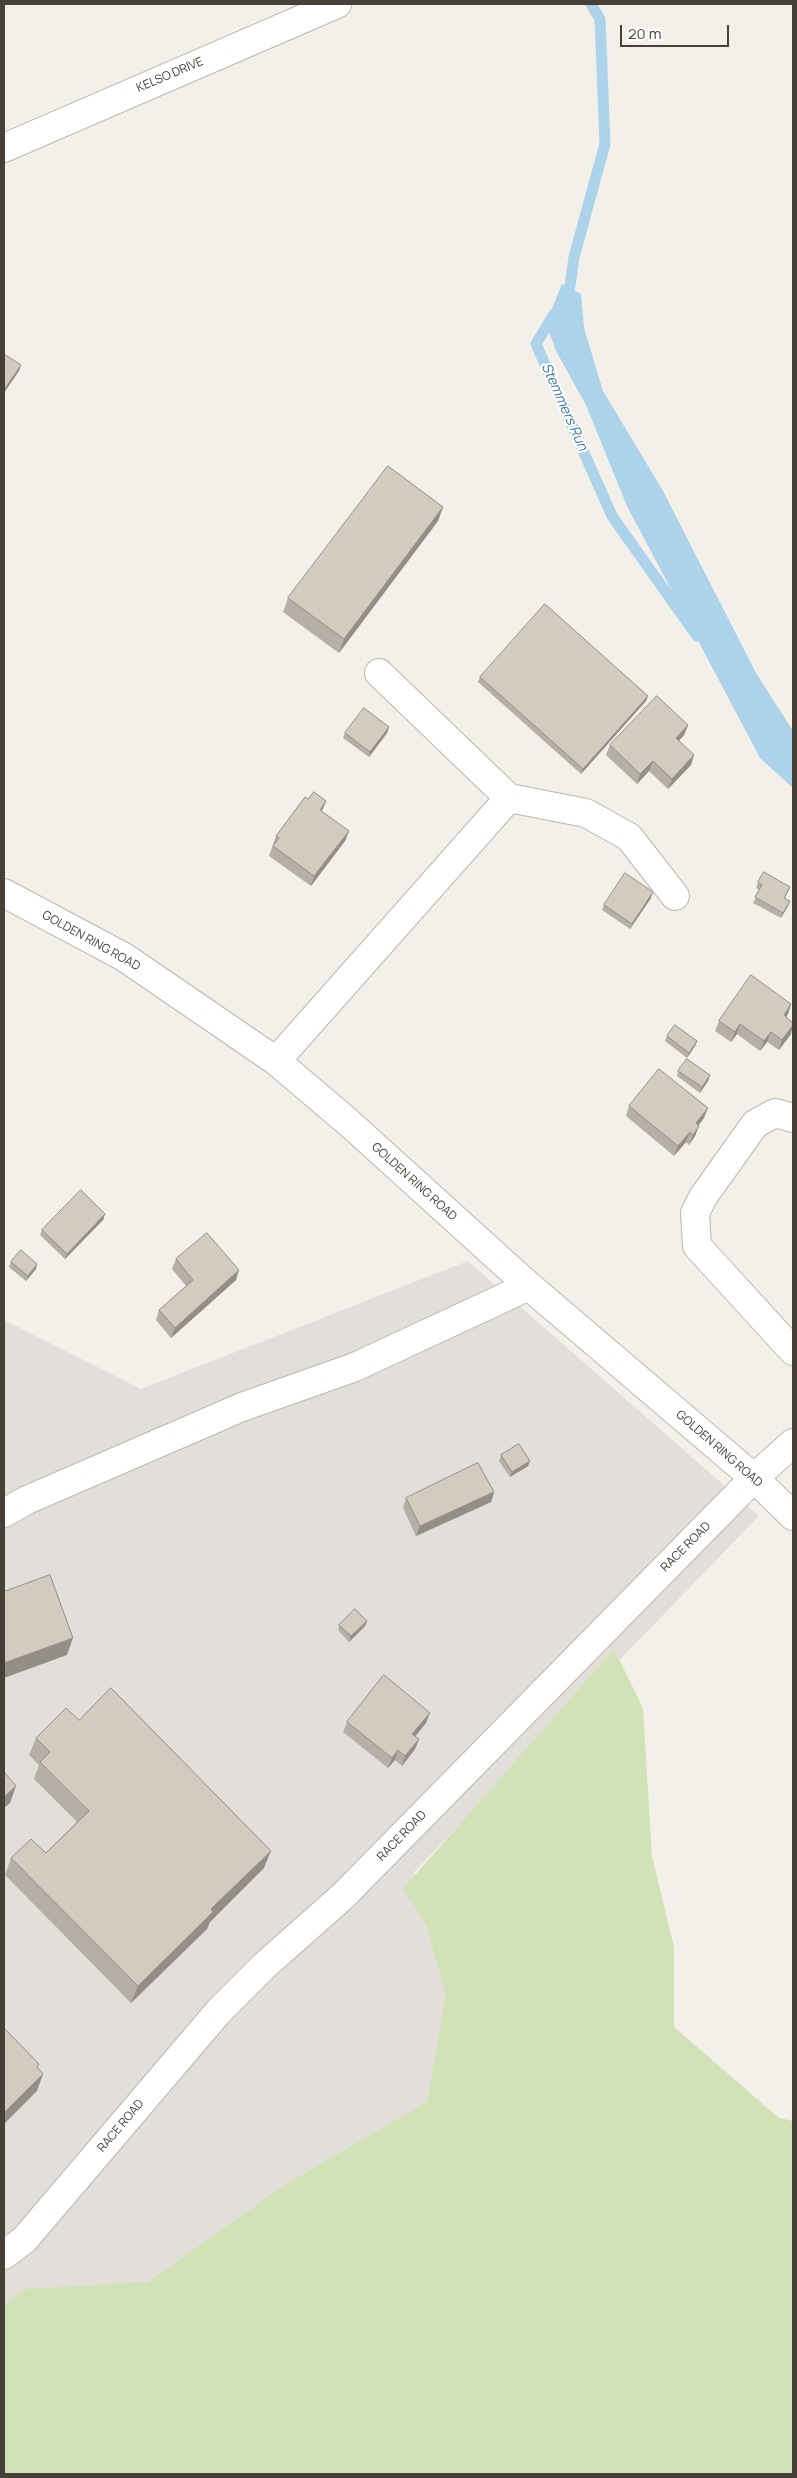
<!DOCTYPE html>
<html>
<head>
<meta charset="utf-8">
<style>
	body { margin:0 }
	#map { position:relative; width:797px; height:2478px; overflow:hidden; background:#f3efe9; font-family:Manrope,sans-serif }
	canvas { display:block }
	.frame { position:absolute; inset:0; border:5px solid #464038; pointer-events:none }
	.scale { position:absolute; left:620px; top:25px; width:109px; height:22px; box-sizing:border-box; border:2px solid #464038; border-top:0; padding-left:6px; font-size:15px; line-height:18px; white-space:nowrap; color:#464038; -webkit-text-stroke:4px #fff; paint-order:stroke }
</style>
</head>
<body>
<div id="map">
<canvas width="797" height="2478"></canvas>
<div class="frame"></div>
<div class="scale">20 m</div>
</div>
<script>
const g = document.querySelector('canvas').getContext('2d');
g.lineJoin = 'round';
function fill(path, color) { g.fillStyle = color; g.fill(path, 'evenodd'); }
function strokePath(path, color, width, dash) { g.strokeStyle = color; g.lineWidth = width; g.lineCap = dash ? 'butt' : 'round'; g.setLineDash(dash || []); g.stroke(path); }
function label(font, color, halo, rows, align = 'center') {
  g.font = font + ' Manrope,sans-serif'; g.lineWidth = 4; g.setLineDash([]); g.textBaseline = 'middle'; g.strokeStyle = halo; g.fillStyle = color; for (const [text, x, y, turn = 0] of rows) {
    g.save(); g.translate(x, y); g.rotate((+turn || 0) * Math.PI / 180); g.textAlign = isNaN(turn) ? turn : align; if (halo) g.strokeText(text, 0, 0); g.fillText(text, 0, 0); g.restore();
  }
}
const industrial = new Path2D(`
	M468 1261 759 1516 413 1873 562 1998 606 2105 4 2402V1320L141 1389Z`);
const green = new Path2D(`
	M614 1649 643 1708 652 1856 674 1947V2027L779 2118 793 2121V2474H4V2306L24 2289 148 2282 286 2184 427 2102 446 1996 426 1924 403 1889Z`);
const water = new Path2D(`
	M562 284 581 294 584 328 603 391 663 491 756 673 793 731V788L760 758 627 506 586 405 556 351 546 323Z`);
const stream = new Path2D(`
	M563 298 570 286 574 257 605 144 600 19 591 4
	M554 314 536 344 612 516 697 636`);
const minor = new Path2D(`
	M4 148 337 4
	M379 673 509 798 586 813 629 837 675 896
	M4 893 124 957 276 1061 348 1122 529 1286 754 1478 793 1516
	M276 1061 509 798
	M793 1118 775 1113 755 1124 703 1197 695 1213 697 1246 793 1351
	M4 1513 27 1500 242 1407 355 1367 529 1286
	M4 2255 24 2240 219 2011 264 1966 343 1896 754 1478 793 1443`);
const wall = new Path2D(`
	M443 507 438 521 339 653 283 612 288 598Z
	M480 677 648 696 646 701 581 774 478 682Z
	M688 725 684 735 679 741 691 765 668 789 649 771 637 784 606 755 610 745Z
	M389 727 387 733 369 757 343 738 345 733Z
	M322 812 349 831 345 841 311 886 269 856 276 836Z
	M758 882 790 887 785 898 788 906 781 918 753 903 760 890 756 888Z
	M651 898 630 929 602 910 604 905Z
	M791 1004 788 1014 786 1017 791 1034 779 1050 767 1042 760 1051 737 1034 731 1042 715 1031 719 1021Z
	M667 1036 697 1041 695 1046 687 1058 665 1041Z
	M678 1071 710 1075 708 1081 700 1093 677 1076Z
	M629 1106 704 1118 698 1126 695 1136 689 1145 686 1142 674 1156 626 1116Z
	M105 1214 103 1220 65 1259 40 1235 42 1230Z
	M176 1259 236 1280 171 1338 156 1320 159 1310 186 1286 172 1269Z
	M11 1262 36 1269 26 1281 9 1267Z
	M501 1455 530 1461 528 1466 510 1477 499 1461Z
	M494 1492 491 1502 416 1536 403 1508 406 1498Z
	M367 1621 365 1626 349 1642 338 1630 339 1625Z
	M79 1720 264 1868 210 1922 207 1929 131 2003 5 1875 11 1858 46 1853 77 1822 34 1779 39 1765 29 1755 36 1738Z
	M347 1722 426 1723 415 1736 419 1739 415 1749 402 1766 395 1760 388 1768 343 1732Z`);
const shadedWall = new Path2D(`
	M21 365 19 371 4 393V390Z
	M443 507 438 521 339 653 344 639Z
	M648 696 646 701 581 774 583 769Z
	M688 725 684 735 672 748 676 738Z
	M389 727 387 733 369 757 370 752Z
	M694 755 691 765 668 789 672 779Z
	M653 761 649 771 637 784 640 774Z
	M326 801 322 811 320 810Z
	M349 831 345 841 311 886 314 876Z
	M653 892 651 898 630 929 632 924Z
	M790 901 788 906 781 918 783 913Z
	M791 1004 788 1014 780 1025 784 1015Z
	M740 1024 737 1034 731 1042 735 1032Z
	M793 1025 791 1034 779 1050 782 1040Z
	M771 1032 767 1042 760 1051 764 1041Z
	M697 1041 695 1046 687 1058 689 1053Z
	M710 1075 708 1081 700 1093 702 1087Z
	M708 1108 704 1118 692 1133 696 1123Z
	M699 1126 695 1136 689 1145 693 1135Z
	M690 1132 686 1142 674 1156 678 1146Z
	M105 1214 103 1220 65 1259 67 1254Z
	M37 1264 36 1269 26 1281 28 1276Z
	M239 1270 236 1280 171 1338 175 1328Z
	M530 1461 528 1466 510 1477 512 1472Z
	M494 1492 491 1502 416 1536 420 1526Z
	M367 1621 365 1626 349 1642 351 1636Z
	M73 1638 67 1655 4 1678V1663Z
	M430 1713 426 1723 409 1744 412 1734Z
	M419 1739 415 1749 402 1766 405 1756Z
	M398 1750 395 1760 388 1768 392 1758Z
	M16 1786 10 1803 4 1808V1797Z
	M271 1851 264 1868 210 1922 207 1929 131 2003 138 1986 211 1909Z
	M43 2074 37 2091 4 2124V2113Z`);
const building = new Path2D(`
	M4 354 21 365 4 390Z
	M388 466 443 507 344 639 288 598Z
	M545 604 648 696 583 769 480 677Z
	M657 696 688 725 676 738 694 755 672 779 653 761 640 774 610 745Z
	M364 708 389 727 370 752 345 733Z
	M314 792 326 801 320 810 349 831 314 876 273 846 279 838 276 836 305 797 308 799Z
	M764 872 790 887 784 898 790 901 783 913 755 897 762 885 758 882Z
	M625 873 653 892 632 924 604 905Z
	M751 975 791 1004 784 1015 793 1023V1025L782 1040 771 1032 764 1041 740 1024 735 1032 719 1021Z
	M675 1025 697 1041 689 1053 667 1036Z
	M687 1059 710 1075 702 1087 678 1071Z
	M659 1069 708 1108 696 1123 699 1126 693 1135 690 1132 678 1146 629 1106Z
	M81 1190 105 1214 67 1254 42 1230Z
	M207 1233 239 1270 175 1328 159 1310 193 1280 176 1259Z
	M21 1250 37 1264 28 1276 11 1262Z
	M519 1444 530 1461 512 1472 501 1455Z
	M478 1463 494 1492 420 1526 406 1498Z
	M50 1575 73 1638 4 1663V1592Z
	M355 1609 367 1621 351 1636 339 1625Z
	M384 1675 430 1713 412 1734 419 1739 405 1756 398 1750 392 1758 347 1722Z
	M111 1688 271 1851 211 1909 213 1912 138 1986 11 1858 31 1839 46 1853 89 1811 40 1762 50 1752 36 1738 66 1708 79 1720Z
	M4 1772 16 1786 4 1797Z
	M4 2028 39 2064 37 2067 43 2074 4 2113Z`);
const streetNames = [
	["KELSO DRIVE",170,75,-23],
	["GOLDEN RING ROAD",91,941,29],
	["GOLDEN RING ROAD",414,1182,42],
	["GOLDEN RING ROAD",719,1449,41],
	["RACE ROAD",686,1547,-45],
	["RACE ROAD",402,1836,-46],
	["RACE ROAD",121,2126,-50]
];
const waterNames = [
	["Stemmers Run",564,407,66]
];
fill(industrial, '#e2dfdb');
fill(green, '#d1e3b6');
fill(water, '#acd3e9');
strokePath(stream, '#acd3e9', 11);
strokePath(minor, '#bdb7ad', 30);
strokePath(minor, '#fff', 28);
fill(wall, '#b5afa5');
fill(shadedWall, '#948e86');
fill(building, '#d3cbc0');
strokePath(building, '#948e86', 1);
label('12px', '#464038', '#fff', streetNames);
label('italic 14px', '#3a7aa0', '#fff', waterNames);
</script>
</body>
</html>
